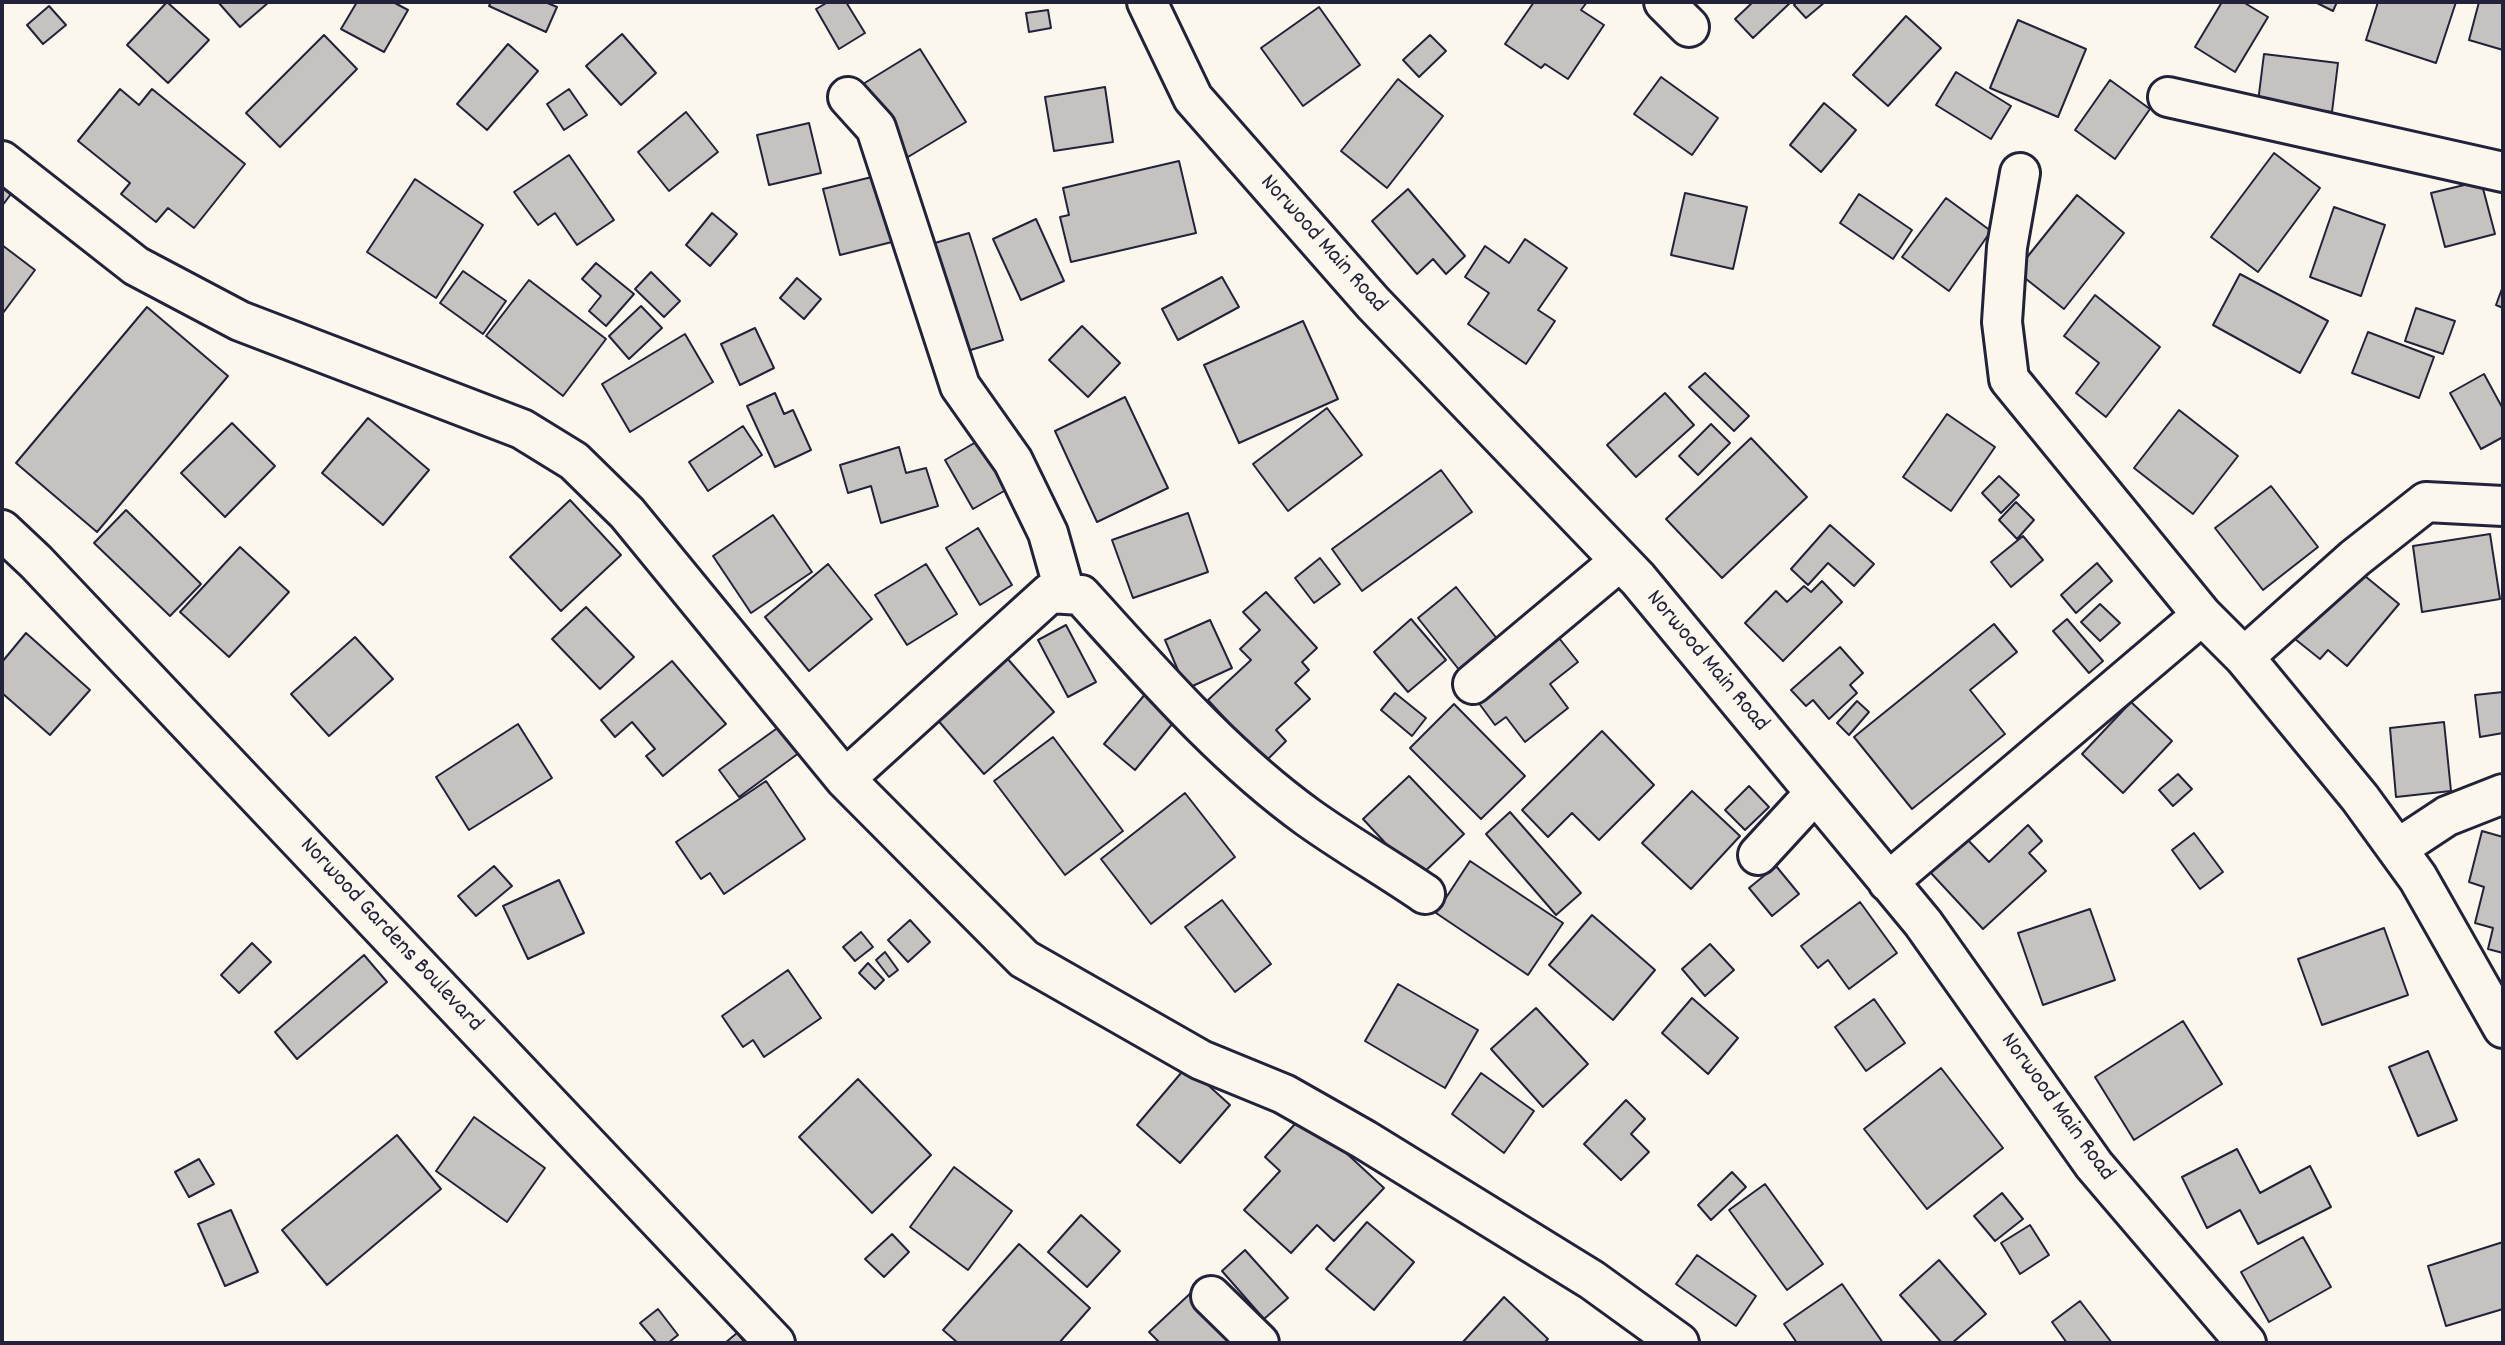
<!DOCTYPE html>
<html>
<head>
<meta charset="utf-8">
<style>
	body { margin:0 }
	#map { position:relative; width:2505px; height:1345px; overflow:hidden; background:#fbf7ec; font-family:Dekko,sans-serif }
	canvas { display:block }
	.frame { position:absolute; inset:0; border:4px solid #22223b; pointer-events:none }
</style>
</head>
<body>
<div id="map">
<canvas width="2505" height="1345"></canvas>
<div class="frame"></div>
</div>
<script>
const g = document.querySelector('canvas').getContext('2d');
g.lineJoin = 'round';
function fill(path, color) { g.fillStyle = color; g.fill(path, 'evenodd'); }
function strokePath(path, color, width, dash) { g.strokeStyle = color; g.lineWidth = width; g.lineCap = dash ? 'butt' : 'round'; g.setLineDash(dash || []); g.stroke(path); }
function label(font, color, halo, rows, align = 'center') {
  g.font = font + ' Dekko,sans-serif'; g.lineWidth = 6; g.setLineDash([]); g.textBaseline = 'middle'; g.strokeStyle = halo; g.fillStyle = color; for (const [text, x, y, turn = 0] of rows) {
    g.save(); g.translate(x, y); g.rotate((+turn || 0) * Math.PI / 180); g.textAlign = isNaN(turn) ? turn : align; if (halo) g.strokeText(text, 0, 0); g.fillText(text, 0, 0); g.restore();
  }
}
const building = new Path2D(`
	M167 2 209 40 168 83 127 45Z
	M218 2H269L240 27Z
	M357 2H393L408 10 384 52 341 29Z
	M491 2H545L557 7 546 32 489 6Z
	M828 2H846L865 33 839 49 816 9Z
	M1534 2H1587L1581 10 1604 25 1568 79 1545 64 1541 68 1505 44Z
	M1753 2H1791L1753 38 1735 19Z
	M1797 2H1825L1806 18 1794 5Z
	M2222 2H2243L2268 17 2235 72 2195 47Z
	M2315 2H2337L2333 11Z
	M2378 2H2456L2436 63 2366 40Z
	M2479 2H2503V50L2469 40Z
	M49 6 66 25 43 44 27 25Z
	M1319 7 1360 65 1303 106 1261 48Z
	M1048 10 1051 28 1029 32 1026 13Z
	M1906 16 1941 48 1888 106 1853 75Z
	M2018 20 2086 49 2058 117 1990 88Z
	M622 34 656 73 621 105 586 66Z
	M324 35 357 69 280 147 246 113Z
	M1430 35 1446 51 1419 77 1403 60Z
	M508 44 538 71 487 130 457 104Z
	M920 49 966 122 908 157 863 84Z
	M2264 54 2338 63 2332 112 2258 102Z
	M1956 72 2011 106 1991 139 1936 105Z
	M1661 77 1718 118 1692 155 1634 114Z
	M1398 79 1443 116 1387 188 1341 151Z
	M2110 80 2150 109 2115 159 2075 130Z
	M1105 87 1113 142 1054 151 1045 97Z
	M120 89 139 105 152 89 245 164 194 228 168 208 156 222 121 194 130 183 78 141Z
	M569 89 587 115 564 130 547 104Z
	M1824 103 1856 130 1821 172 1790 145Z
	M686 112 718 152 669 191 638 152Z
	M809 123 821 173 769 185 757 135Z
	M2274 153 2320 188 2258 272 2211 237Z
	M569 155 614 220 577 245 555 213 538 225 514 192Z
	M1179 161 1196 233 1071 262 1060 217 1069 215 1063 188Z
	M2 173 17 186 2 206Z
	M880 175 896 241 840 255 823 189Z
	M415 179 483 225 436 298 367 252Z
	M2481 181 2495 234 2445 247 2431 193Z
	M1408 189 1465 256 1446 274 1433 259 1417 274 1372 221Z
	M1685 193 1747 207 1733 269 1671 255Z
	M1859 194 1912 230 1893 259 1840 223Z
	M2077 195 2124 233 2064 309 2016 271Z
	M1946 198 1991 231 1949 291 1902 257Z
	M2334 207 2385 225 2361 296 2310 277Z
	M712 213 737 234 710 266 686 245Z
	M1036 219 1064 281 1021 300 993 239Z
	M969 233 1003 340 961 353 928 245Z
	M1525 239 1567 268 1538 310 1555 321 1526 364 1468 324 1489 293 1465 277 1485 246 1509 263Z
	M2 245 35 270 3 313 2 312Z
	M596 263 634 294 606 326 589 311 601 296 582 279Z
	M463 271 506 301 483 334 440 303Z
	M651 272 680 301 664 317 635 289Z
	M2240 274 2328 321 2300 373 2213 325Z
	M1222 277 1239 307 1178 340 1162 309Z
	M797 278 821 299 804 319 780 298Z
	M529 280 606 339 563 396 486 336Z
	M2503 286V308L2496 305Z
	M2095 295 2160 347 2106 417 2076 393 2099 363 2064 336Z
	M641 306 662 328 629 359 609 336Z
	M147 307 228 376 97 532 16 463Z
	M2416 308 2455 321 2443 354 2405 341Z
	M1303 321 1338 399 1239 443 1204 365Z
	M1082 326 1120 363 1088 397 1049 360Z
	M755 328 774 368 740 385 721 344Z
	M2368 332 2434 357 2419 398 2352 373Z
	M685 334 713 382 630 432 602 384Z
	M1705 373 1749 416 1734 431 1689 387Z
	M2484 374 2503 409V437L2481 449 2450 393Z
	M775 393 784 414 793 410 811 450 775 467 747 406Z
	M1665 393 1694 425 1636 477 1607 445Z
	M1125 397 1168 488 1097 522 1055 431Z
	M1327 408 1362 455 1288 511 1253 464Z
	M2179 410 2238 456 2193 514 2134 468Z
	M1947 414 1995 447 1951 511 1903 477Z
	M368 418 429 470 383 525 322 473Z
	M232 423 275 466 225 517 181 473Z
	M1711 424 1730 443 1698 475 1679 456Z
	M743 426 762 455 708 491 689 462Z
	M983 438 1011 487 973 509 945 460Z
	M1751 438 1807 497 1722 578 1666 519Z
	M899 447 906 473 926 468 938 506 881 523 871 486 848 493 840 465Z
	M1441 470 1472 512 1362 591 1332 549Z
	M1999 476 2019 495 2001 513 1982 493Z
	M2271 486 2318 547 2263 590 2215 528Z
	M570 500 621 555 561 611 510 557Z
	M2016 502 2034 520 2017 539 1999 520Z
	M126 510 201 584 170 616 94 543Z
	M1188 513 1208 572 1133 598 1112 540Z
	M773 515 812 572 751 613 713 556Z
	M1830 525 1874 564 1854 586 1828 563 1808 585 1791 569Z
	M978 528 1012 585 980 605 946 548Z
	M2490 534 2500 599 2422 612 2413 546Z
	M2023 536 2043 560 2011 587 1991 562Z
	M240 547 289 592 229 657 180 612Z
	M1320 558 1340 584 1314 603 1295 578Z
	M2097 563 2112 581 2076 613 2061 595Z
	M828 564 872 619 809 671 765 617Z
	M926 564 957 614 907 645 875 595Z
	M2354 567 2399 604 2347 666 2328 650 2320 659 2295 639Z
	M1822 581 1842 602 1783 661 1745 623 1776 591 1787 602 1804 586 1811 592Z
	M1456 587 1502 645 1464 676 1418 618Z
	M1266 592 1317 648 1302 662 1309 670 1295 683 1310 699 1276 730 1286 741 1265 762 1208 700 1251 660 1240 649 1260 630 1243 612Z
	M2100 604 2120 623 2100 641 2081 622Z
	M586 607 634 657 600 689 552 639Z
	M1411 619 1446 660 1408 692 1374 652Z
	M2067 619 2103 661 2089 673 2053 631Z
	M1210 620 1232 668 1186 689 1165 640Z
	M1994 624 2017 652 1970 690 2005 734 1912 809 1854 737Z
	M1066 625 1096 682 1068 697 1038 640Z
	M26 633 90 690 50 735 2 693V662Z
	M355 637 393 679 329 736 291 694Z
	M1559 638 1578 662 1550 684 1568 708 1525 742 1506 717 1495 725 1478 702Z
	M1840 647 1863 673 1850 685 1857 693 1829 719 1813 700 1806 706 1791 690Z
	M1000 650 1054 712 984 774 930 711Z
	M672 661 726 724 663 776 646 756 655 749 632 722 615 737 601 720Z
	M2503 692V733L2480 737 2475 695Z
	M1146 693 1177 718 1135 770 1104 744Z
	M1395 693 1426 718 1412 736 1381 710Z
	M1857 701 1869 712 1849 735 1837 723Z
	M2131 702 2172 741 2123 793 2082 754Z
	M1454 704 1525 776 1481 819 1410 748Z
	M2444 722 2451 791 2396 797 2390 728Z
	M518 724 552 778 469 830 436 777Z
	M783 724 803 750 739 797 719 770Z
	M1602 731 1654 785 1599 840 1572 813 1548 837 1522 810Z
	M1053 737 1123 831 1065 875 994 781Z
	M2178 774 2192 789 2173 806 2159 790Z
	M1409 776 1464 834 1418 878 1363 819Z
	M766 781 805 839 724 894 710 873 701 879 676 842Z
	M1749 786 1769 807 1745 830 1725 810Z
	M1692 791 1740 836 1691 889 1642 843Z
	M1185 793 1235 857 1151 924 1101 859Z
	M1510 812 1581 893 1556 915 1486 834Z
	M2028 825 2042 841 2029 853 2046 871 1983 929 1930 872 1966 838 1989 862Z
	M2482 831 2503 837V953L2488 949 2493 928 2475 923 2484 887 2469 882Z
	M2194 833 2223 872 2200 889 2172 850Z
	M1470 861 1563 923 1528 975 1436 913Z
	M494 866 512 886 476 916 458 896Z
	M1776 866 1799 894 1772 916 1749 888Z
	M559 880 584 933 528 959 503 906Z
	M1222 900 1271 964 1235 992 1185 927Z
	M1860 902 1897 953 1849 989 1828 960 1818 968 1801 946Z
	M2090 909 2115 980 2043 1005 2018 933Z
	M1592 915 1655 970 1613 1020 1549 965Z
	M910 920 930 942 908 962 888 940Z
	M2384 928 2408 995 2322 1025 2298 959Z
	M861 932 873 947 855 961 843 947Z
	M252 943 271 962 239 993 221 975Z
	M1710 944 1734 970 1705 996 1682 969Z
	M885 952 898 970 889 977 876 960Z
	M364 955 387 982 297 1059 275 1032Z
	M868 963 884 980 875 989 859 973Z
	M788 970 821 1018 764 1057 753 1040 743 1047 722 1016Z
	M1398 984 1478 1030 1445 1088 1365 1041Z
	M1692 998 1738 1038 1708 1074 1662 1033Z
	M1874 999 1905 1043 1866 1071 1835 1027Z
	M1536 1008 1588 1064 1543 1107 1491 1049Z
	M2183 1021 2222 1084 2134 1140 2095 1077Z
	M2428 1051 2457 1120 2418 1136 2389 1067Z
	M1187 1066 1230 1105 1180 1163 1137 1125Z
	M1941 1068 2003 1148 1927 1209 1864 1129Z
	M1481 1073 1534 1111 1504 1153 1452 1114Z
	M858 1079 931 1155 872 1213 799 1137Z
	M1626 1100 1645 1119 1631 1134 1649 1152 1621 1180 1584 1144Z
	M1304 1114 1384 1188 1334 1241 1317 1225 1291 1253 1244 1210 1280 1171 1265 1157Z
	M474 1117 545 1168 507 1222 436 1171Z
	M397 1135 441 1189 327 1285 282 1230Z
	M2237 1149 2260 1193 2310 1166 2331 1207 2258 1244 2240 1210 2207 1228 2182 1177Z
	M199 1159 214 1184 189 1197 175 1172Z
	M954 1167 1012 1211 968 1270 910 1227Z
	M1732 1172 1746 1187 1711 1220 1698 1205Z
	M1765 1184 1823 1264 1787 1290 1729 1210Z
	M2002 1193 2023 1219 1995 1241 1974 1216Z
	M231 1210 258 1272 225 1286 198 1224Z
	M1081 1215 1120 1251 1087 1287 1048 1252Z
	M1367 1222 1414 1262 1374 1310 1326 1269Z
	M2030 1225 2049 1255 2020 1274 2001 1243Z
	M892 1234 909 1252 884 1277 865 1259Z
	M2303 1237 2331 1287 2269 1322 2241 1272Z
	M2503 1242V1309L2446 1326 2428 1266Z
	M1019 1244 1090 1308 1059 1343H958L943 1330Z
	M1245 1250 1288 1298 1264 1319 1222 1271Z
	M1697 1255 1756 1296 1736 1326 1676 1284Z
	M1939 1260 1986 1314 1952 1343H1942L1900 1295Z
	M1842 1284 1883 1343H1797L1784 1324Z
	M1194 1290 1232 1343H1160L1149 1332Z
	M1504 1297 1548 1339 1544 1343H1462Z
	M2080 1301 2112 1343H2067L2052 1322Z
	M658 1309 678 1335 668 1343H657L640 1323Z
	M737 1333 745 1343H725Z`);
const minor = new Path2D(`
	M1147 2 1193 98 1373 303 1638 579 1923 923 2094 1165 2246 1343
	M1664 2 1689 27
	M848 97 876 128 960 386 1013 461 1048 533 1065 593
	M2168 97 2503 172
	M2 161 136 266 240 321 522 429 574 461 627 513 845 779 1024 959 1201 1060 1284 1094 1365 1140 1592 1280 1679 1343
	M2020 173 2007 247 2002 322 2009 379 2202 615 2244 657 2360 798 2418 878 2503 1028
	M2 530 36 562 775 1343
	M2244 657 2355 558 2426 502 2503 506
	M1473 684 1620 561
	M845 779 1050 593 1081 595C1152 673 1223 756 1309 818 1347 845 1387 868 1425 894
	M2397 849 2447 816 2503 794
	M1758 855 1815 793
	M1888 882 2202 615
	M1211 1296 1259 1343`);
const streetNames = [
	["Norwood Main Road",1322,245,48],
	["Norwood Main Road",1706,662,50],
	["Norwood Gardens Boulevard",390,936,47],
	["Norwood Main Road",2056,1108,54]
];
fill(building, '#c6c2c0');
strokePath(building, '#22223b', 2);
strokePath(minor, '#22223b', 44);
strokePath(minor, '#fbf7ec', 38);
label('24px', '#22223b', '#fbf7ec', streetNames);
</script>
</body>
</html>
